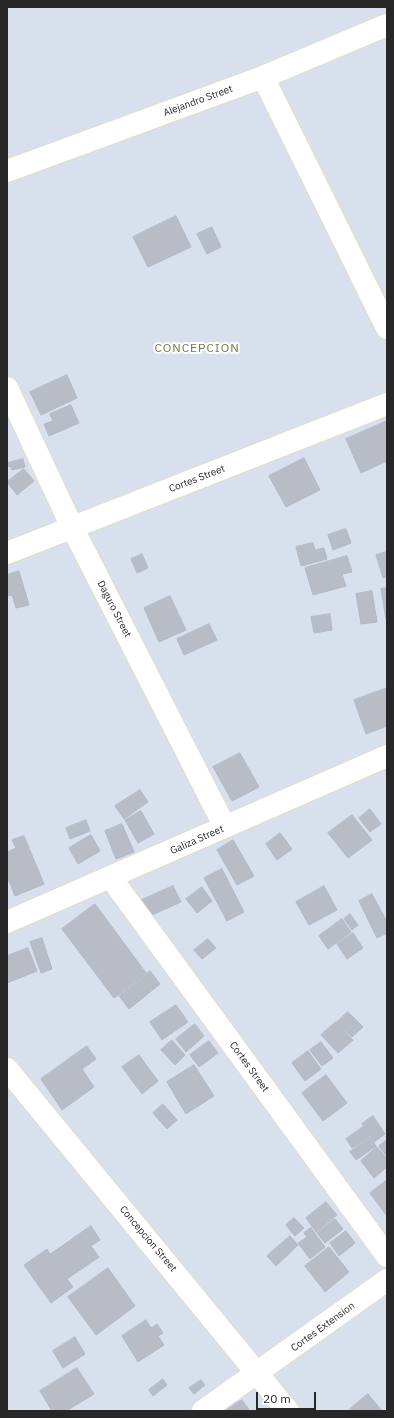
<!DOCTYPE html>
<html>
<head>
<meta charset="utf-8">
<style>
	body { margin:0 }
	#map { position:relative; width:394px; height:1418px; overflow:hidden; background:#d7e0ec; font-family:"IBM Plex Sans",sans-serif }
	canvas { display:block }
	.frame { position:absolute; inset:0; border:8px solid #272727; pointer-events:none }
	.scale { position:absolute; left:256px; top:1392px; width:60px; height:18px; box-sizing:border-box; border:2px solid #272727; border-top:0; padding-left:5px; font-size:12px; line-height:14px; white-space:nowrap; color:#272727; -webkit-text-stroke:3px #fff; paint-order:stroke }
</style>
</head>
<body>
<div id="map">
<canvas width="394" height="1418"></canvas>
<div class="frame"></div>
<div class="scale">20 m</div>
</div>
<script>
const g = document.querySelector('canvas').getContext('2d');
g.lineJoin = 'round';
function fill(path, color) { g.fillStyle = color; g.fill(path, 'evenodd'); }
function strokePath(path, color, width, dash) { g.strokeStyle = color; g.lineWidth = width; g.lineCap = dash ? 'butt' : 'round'; g.setLineDash(dash || []); g.stroke(path); }
function label(font, color, halo, rows, align = 'center') {
  g.font = font + ' "IBM Plex Sans",sans-serif'; g.lineWidth = 4; g.setLineDash([]); g.textBaseline = 'middle'; g.strokeStyle = halo; g.fillStyle = color; for (const [text, x, y, turn = 0] of rows) {
    g.save(); g.translate(x, y); g.rotate((+turn || 0) * Math.PI / 180); g.textAlign = isNaN(turn) ? turn : align; if (halo) g.strokeText(text, 0, 0); g.fillText(text, 0, 0); g.restore();
  }
}
const building = new Path2D(`
	M176 216 191 247 148 267 133 237Z
	M212 227 221 247 207 254 197 234Z
	M67 375 77 398 41 415 30 392Z
	M71 405 79 423 49 436 44 424 53 421 50 414Z
	M387 421V461L361 473 346 439Z
	M304 458 320 490 286 507 269 476Z
	M23 459 25 467 12 470 11 467H9L8 463Z
	M24 469 34 481 17 495 7 482Z
	M346 529 351 543 333 550 328 535Z
	M313 543 315 550 324 548 327 559 301 566 296 547Z
	M387 552V577L383 578 376 555Z
	M142 554 148 568 137 573 131 559Z
	M347 556 352 572 342 574 346 586 313 595 305 568Z
	M19 571 29 605 16 608 12 595 7 596V575Z
	M387 588V619H386L381 589Z
	M372 591 377 622 361 624 356 594Z
	M170 596 186 630 159 642 144 608Z
	M330 614 332 630 314 633 311 617Z
	M209 624 217 640 184 655 177 639Z
	M387 688V726L366 734 354 700Z
	M240 753 259 787 232 801 213 767Z
	M140 790 148 802 124 819 115 806Z
	M370 809 381 824 370 832 359 818Z
	M141 811 154 834 138 843 125 820Z
	M352 815 372 840 348 858 328 833Z
	M86 820 90 831 70 839 66 828Z
	M122 824 134 852 116 859 105 831Z
	M280 833 292 849 277 860 266 844Z
	M91 835 100 851 78 864 69 848Z
	M24 836 44 884 15 896 7 876V852L16 848 12 840Z
	M233 840 254 876 237 885 217 850Z
	M222 869 244 912 227 921 204 878Z
	M173 886 181 902 143 919 135 903Z
	M324 886 337 910 309 925 296 902Z
	M202 887 212 901 197 913 186 899Z
	M372 894 387 922V933L377 938 359 901Z
	M95 904 146 973 114 998 62 929Z
	M350 914 358 925 352 930 344 919Z
	M342 919 351 932 328 949 319 936Z
	M353 933 363 948 347 959 337 944Z
	M42 938 52 969 41 973 30 942Z
	M208 939 216 948 202 959 194 950Z
	M28 948 37 971 7 983V956Z
	M150 971 160 984 129 1009 119 996Z
	M176 1005 188 1022 162 1040 150 1022Z
	M348 1012 363 1027 352 1037 337 1022Z
	M336 1022 353 1040 338 1053 321 1035Z
	M195 1024 204 1036 186 1052 176 1039Z
	M172 1040 185 1055 175 1065 161 1050Z
	M209 1041 218 1053 199 1067 190 1055Z
	M321 1042 333 1058 322 1066 310 1050Z
	M87 1046 96 1059 82 1069 94 1087 62 1110 41 1079Z
	M308 1051 321 1069 305 1081 292 1063Z
	M139 1055 158 1081 142 1094 122 1067Z
	M194 1065 214 1096 186 1114 167 1082Z
	M326 1075 347 1103 323 1121 302 1093Z
	M163 1104 177 1120 167 1129 153 1113Z
	M373 1116 385 1134 374 1142 362 1124Z
	M363 1127 369 1136 352 1148 346 1139Z
	M369 1137 376 1146 356 1160 350 1152Z
	M387 1140V1157L379 1146Z
	M377 1147 387 1159V1167L374 1178 361 1161Z
	M387 1180V1216L370 1193Z
	M326 1202 337 1215 316 1232 306 1218Z
	M294 1218 304 1228 295 1236 286 1225Z
	M335 1219 343 1229 325 1243 317 1233Z
	M91 1226 100 1240 91 1246 99 1257 67 1279 73 1287 51 1303 24 1265 47 1249 50 1254Z
	M311 1228 325 1247 310 1259 298 1243 307 1237 304 1233Z
	M346 1231 355 1243 339 1256 330 1243Z
	M290 1236 298 1245 276 1266 267 1256Z
	M329 1247 349 1272 325 1292 305 1266Z
	M108 1268 135 1306 96 1335 68 1297Z
	M146 1320 151 1328 157 1324 163 1333 158 1336 164 1345 138 1362 122 1336Z
	M75 1337 85 1354 63 1368 53 1351Z
	M77 1368 94 1394 66 1411H52L40 1391Z
	M163 1379 167 1385 153 1396 149 1390Z
	M201 1380 205 1385 194 1394 189 1388Z
	M368 1394 382 1411H351L350 1409Z
	M242 1400 250 1411H225Z`);
const minor = new Path2D(`
	M263 77 387 328
	M7 171 263 77 387 25
	M7 388 72 527 225 827
	M7 553 387 404
	M111 878 387 1256
	M7 922 387 756
	M203 1411 387 1280`);
const tertiary = new Path2D(`
	M7 1069 288 1411`);
const streetNames = [
	["Alejandro Street",198,101,-20],
	["Cortes Street",197,479,-21],
	["Daguro Street",114,609,63],
	["Galiza Street",197,840,-24],
	["Cortes Street",249,1067,54],
	["Concepcion Street",148,1239,50],
	["Cortes Extension",323,1327,-36]
];
const quarterNames = [
	["CONCEPCION",197,349]
];
fill(building, '#b7bcc7');
strokePath(building, '#b1b9c7', 1);
strokePath(minor, '#e2decc', 24);
strokePath(tertiary, '#e2decc', 24);
strokePath(minor, '#fff', 22);
strokePath(tertiary, '#fff', 22);
label('10px', '#272727', '#fff', streetNames);
g.letterSpacing = '1px';
label('12px', '#7b7144', '#fff', quarterNames);
g.letterSpacing = '0px';
</script>
</body>
</html>
